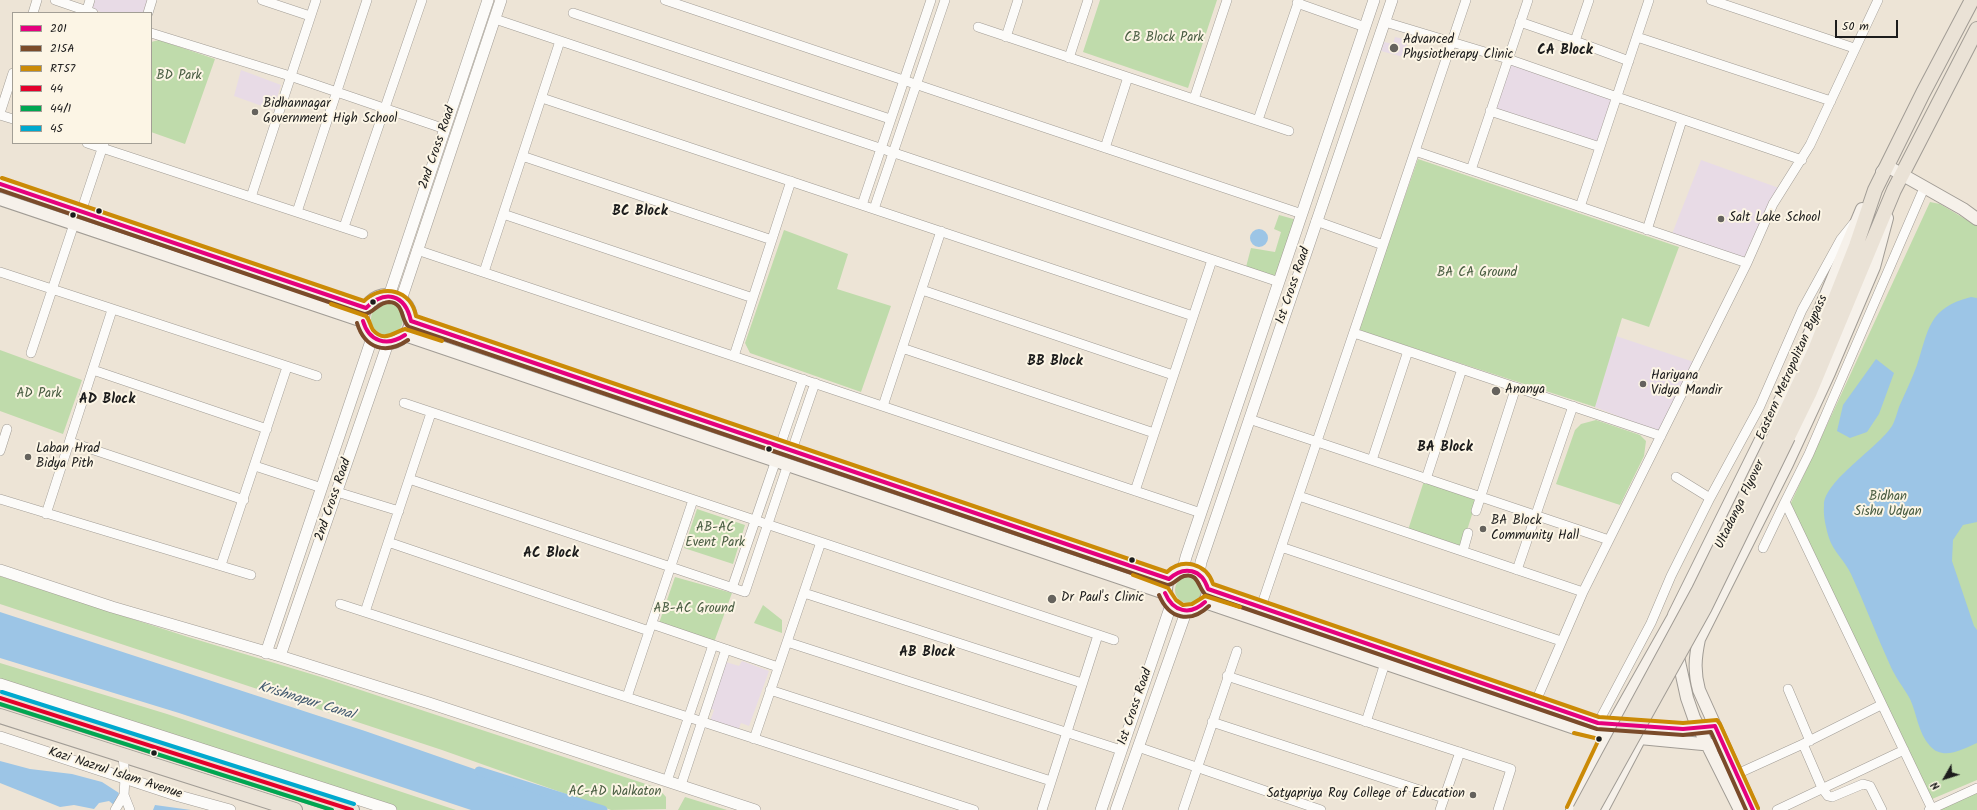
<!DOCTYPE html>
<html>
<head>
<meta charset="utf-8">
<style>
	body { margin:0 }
	#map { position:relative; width:1977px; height:810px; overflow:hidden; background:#ede4d6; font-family:Kalam,sans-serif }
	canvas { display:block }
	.legend { position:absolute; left:12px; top:12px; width:140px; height:132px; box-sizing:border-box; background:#fcf5e5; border:1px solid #a29e95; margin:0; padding:5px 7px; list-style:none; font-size:12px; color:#1c1c1c }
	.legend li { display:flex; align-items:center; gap:8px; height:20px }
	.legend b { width:20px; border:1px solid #a29e95 }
	.north { position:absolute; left:1925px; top:758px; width:40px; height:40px; -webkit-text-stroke:3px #fcf5e5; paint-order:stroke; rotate:231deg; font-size:11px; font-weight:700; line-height:16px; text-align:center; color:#1c1c1c }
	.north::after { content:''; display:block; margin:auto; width:14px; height:18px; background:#1c1c1c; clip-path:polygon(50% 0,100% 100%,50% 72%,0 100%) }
	.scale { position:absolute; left:1835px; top:20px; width:63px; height:18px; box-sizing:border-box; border:2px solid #1c1c1c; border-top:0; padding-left:5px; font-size:12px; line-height:14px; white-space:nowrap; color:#1c1c1c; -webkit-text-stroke:3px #fcf5e5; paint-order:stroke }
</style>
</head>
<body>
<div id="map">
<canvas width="1977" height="810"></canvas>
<ul class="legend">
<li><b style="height:5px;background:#e5007d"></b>201</li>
<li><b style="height:5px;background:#7a4b2a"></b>215A</li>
<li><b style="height:5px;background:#cb8a06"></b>RT57</li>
<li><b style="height:5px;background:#e4002b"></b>44</li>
<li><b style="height:5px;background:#00a651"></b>44/1</li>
<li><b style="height:5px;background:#00a9ce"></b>45</li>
</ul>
<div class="north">N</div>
<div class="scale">50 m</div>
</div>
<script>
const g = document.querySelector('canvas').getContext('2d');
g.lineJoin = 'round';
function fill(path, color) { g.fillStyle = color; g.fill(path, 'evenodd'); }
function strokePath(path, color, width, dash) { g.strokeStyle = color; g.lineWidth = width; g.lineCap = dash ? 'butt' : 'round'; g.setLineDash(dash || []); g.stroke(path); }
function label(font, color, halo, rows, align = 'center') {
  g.font = font + ' Kalam,sans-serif'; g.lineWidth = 4; g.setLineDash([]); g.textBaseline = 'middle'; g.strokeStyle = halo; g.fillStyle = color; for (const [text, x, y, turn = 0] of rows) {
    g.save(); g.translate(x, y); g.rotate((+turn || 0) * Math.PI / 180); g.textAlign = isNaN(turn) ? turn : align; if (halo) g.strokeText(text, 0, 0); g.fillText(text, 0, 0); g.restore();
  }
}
const built = new Path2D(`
	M95 0H148L144 13H104L92 9Z
	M1395 37 1408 40 1403 57 1381 51 1384 42 1393 44Z
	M1511 63 1614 100 1599 145 1493 110Z
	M241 70 281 85 273 110 234 96Z
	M1701 160 1779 188 1746 261 1672 234Z
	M1616 336 1694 362 1660 433 1595 407Z
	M742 661 769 671 749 726 741 723 738 731 710 721 714 710 709 708 726 662 739 666Z`);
const green = new Path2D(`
	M1100 0H1217L1188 88 1083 52Z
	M159 40 215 59 185 144 151 132V42Z
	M1418 159 1679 247 1649 327 1622 318 1595 407 1358 330Z
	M1930 202 1940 204 1977 226V780L1932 799 1790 505Z
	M1279 215 1297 220 1277 279 1246 267 1251 248 1275 252 1281 232 1274 229Z
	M784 230 848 254 837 289 891 306 861 392 750 353 745 343Z
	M371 319a16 16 0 1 1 32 0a16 16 0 1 1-32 0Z
	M0 350 82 380 63 434 0 411Z
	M1596 420 1640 435 1646 441 1644 456 1620 505 1556 484 1575 430 1581 424Z
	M1424 481 1477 499 1461 549 1408 530Z
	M697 509 745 525 733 564 684 548Z
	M0 576 188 637 321 677 658 788 666 797V809L611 810 442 750 0 604Z
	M675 577 732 593 713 645 658 626Z
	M1175 590a13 13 0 1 1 26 0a13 13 0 1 1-26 0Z
	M763 605 782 620V633L754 623Z
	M0 663 167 714 456 810H383L0 686Z
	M1977 791V810H1935Z
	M685 797 727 810H678Z`);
const water = new Path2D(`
	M1250 238a9 9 0 1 1 18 0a9 9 0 1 1-18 0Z
	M1971 297 1977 298V522L1963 525 1953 540 1952 561 1974 626 1977 630V743C1963 749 1943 761 1930 746 1918 733 1917 714 1910 699 1904 688 1895 677 1890 665 1876 635 1865 604 1851 574 1845 561 1833 551 1829 538 1826 528 1823 516 1824 505 1824 481 1878 448 1892 426 1895 421 1897 413 1899 407 1905 393 1912 379 1917 365 1929 329 1928 308 1971 297Z
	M1876 359 1894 373 1879 414 1867 432 1850 438 1837 431 1843 405Z
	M0 612 365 731 592 810H471L179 713 0 658Z
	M0 761 30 769 72 774 102 782 119 793 114 805 109 801 99 803 94 809 74 805 60 807 0 783Z
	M155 805 191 810H153Z`);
const canal = new Path2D(`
	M479 771 603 810`);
const minor = new Path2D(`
	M55 0 93 13
	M262 0 310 16
	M665 0 1302 214
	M1711 0 1854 48
	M1297 3 1365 27
	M33 13 37 0
	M86 13 90 0
	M148 13 152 0
	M573 13 890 119
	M495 19 1279 282
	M1385 22 1508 59 1617 97 1802 160
	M1520 22 1575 41 1589 0
	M978 27 1289 131
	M151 33 290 76 445 129
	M1006 37 1018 0
	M1637 37 1831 101
	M1575 41 1629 61
	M1069 58 1088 0
	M542 98 1193 316
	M1194 99 1227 0
	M1490 111 1600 147
	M0 113 13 73
	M0 115 13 119
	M1258 120 1299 0
	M87 143 363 234
	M1105 148 1128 77
	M1415 151 1747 263
	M522 156 772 240
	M1471 170 1528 0
	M1924 188 1809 454 1785 502 1932 809
	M251 197 316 0
	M862 205 931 0
	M1580 207 1649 0
	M874 209 945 0
	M81 212 104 143
	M297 212 367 0
	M503 214 753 298
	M1316 221 1383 245
	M344 227 422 0
	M1647 230 1682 120
	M417 250 1201 513
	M0 272 317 376
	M484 272 560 41
	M922 290 1173 375
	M1354 333 1661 436
	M902 348 1154 433
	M31 353 74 224
	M734 356 791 181
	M93 370 267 429
	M404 403 1114 640
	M883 406 941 231
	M1249 419 1609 540
	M70 442 244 500
	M780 446 803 379
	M792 450 815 383
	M0 451 7 429
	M1372 460 1408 351
	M255 466 322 488
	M1676 477 1710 498
	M409 479 745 592 788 464
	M1426 479 1462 369
	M1135 491 1212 260
	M337 492 399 511
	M1299 496 1583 592
	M0 499 251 575
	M1476 511 1516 387
	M46 514 112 310
	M388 542 649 631
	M1281 547 1561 641
	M1763 548 1785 502
	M1463 551 1468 533
	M221 565 287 367
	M1517 570 1573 406
	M732 588 776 460
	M804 593 1082 683
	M340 604 974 810
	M1261 607 1466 0
	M365 612 431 413
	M652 624 778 667
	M787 642 1121 750
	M1227 676 1511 769 1498 810
	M1788 689 1810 741
	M770 690 1051 781
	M627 697 693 500
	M1536 701 1583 592 1747 263 1773 204 1810 145 1878 0
	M1212 722 1444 798
	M1366 722 1385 663
	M1598 723 1651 623 1671 576 1710 498 1760 406 1802 310 1841 239 1853 224
	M754 739 821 542
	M1803 744 1822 788 1828 796 1832 797 1863 784 1870 786 1882 810
	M1138 747 1321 810
	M123 756 125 778 124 795 130 810
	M1737 774 1803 744 1881 705
	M667 781 713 645
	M681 785 726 649
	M115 810 124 795
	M1042 810 1098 635
	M1183 810 1237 651
	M1440 810 1460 752
	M1777 810 1904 750
	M1929 810 1977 788`);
const tertiary = new Path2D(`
	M389 296 488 0
	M401 300 501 0
	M1183 569 1186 557 1374 0
	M0 570 112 607 280 656 429 703 755 810
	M1199 573 1201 562 1392 0
	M266 653 372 338
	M280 656 388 343
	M0 684 391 810
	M0 737 179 796 230 810
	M1101 810 1171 605
	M1116 810 1186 612`);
const secondary = new Path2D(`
	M1882 172 1887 166 1963 209 1977 219
	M0 184 366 308
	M0 199 363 321
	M363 319a24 24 0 1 1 48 0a24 24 0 1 1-48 0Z
	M411 321 1169 579
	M405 335 1165 593
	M1166 590a21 21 0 1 1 42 0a21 21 0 1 1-42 0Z
	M1208 589 1598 723 1683 729 1706 728
	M1205 602 1575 728 1608 735 1713 745
	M1572 810 1613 724 1674 616
	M1602 810 1643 732
	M1740 810 1694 718 1687 698 1676 648 1674 615 1788 385 1862 209
	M1753 810 1699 690C1694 672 1695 658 1699 639L1787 464 1829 373 1874 267 1887 218`);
const primary = new Path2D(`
	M1776 433 1815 350 1856 246 1875 190 1923 93 1972 0
	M1788 437 1809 394 1894 190 1977 29
	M0 698 352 810
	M0 716 295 810`);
const primaryBridge = new Path2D(`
	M1580 810 1699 590 1776 433
	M1592 810 1705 607 1788 437`);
const bus1 = new Path2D(`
	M0 184 366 308C385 289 405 294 411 321L1169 579C1184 565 1202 569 1208 589L1598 723 1683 729 1715 726 1753 810
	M363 321C369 342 387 347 405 335
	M1165 593C1173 612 1190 616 1205 602`);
const bus2 = new Path2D(`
	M0 190 364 314C373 314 378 302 389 302 405 303 400 320 409 327L1167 585C1174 585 1177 578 1184 576 1199 572 1198 589 1206 595L1597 729 1683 735 1711 732 1746 810
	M357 323C365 349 386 355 408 340
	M1159 595C1169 619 1190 624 1209 606`);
const bus3 = new Path2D(`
	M2 178 364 301C383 283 411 290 416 316L1167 572C1183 557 1207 564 1213 584L1599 717 1683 723 1717 720 1720 724 1758 808
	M331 304 366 316C370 320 370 326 373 330 384 343 394 332 405 329L442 341
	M1133 575 1168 588 1176 600 1183 605 1192 604 1205 596 1240 607
	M1567 807 1599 739 1574 733`);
const bus4 = new Path2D(`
	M0 698 352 810`);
const bus5 = new Path2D(`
	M0 704 332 810`);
const bus6 = new Path2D(`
	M2 692 354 804`);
const markers = [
	[1394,48,5,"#65625d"],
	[255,112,4,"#65625d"],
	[99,211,3.5,"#1c1c1c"],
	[73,215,3.5,"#1c1c1c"],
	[1721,219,4,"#65625d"],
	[373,302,3.5,"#1c1c1c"],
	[1643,384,4,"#65625d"],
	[1496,391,5,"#65625d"],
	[769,449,3.5,"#1c1c1c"],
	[28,457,4,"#65625d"],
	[1483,529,4,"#65625d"],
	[1132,560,3.5,"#1c1c1c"],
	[1052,599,5,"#65625d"],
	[1599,739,3.5,"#1c1c1c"],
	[154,753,3.5,"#1c1c1c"],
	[1473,795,4,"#65625d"]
];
const parkNames = [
	["CB Block Park",1164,39],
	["BD Park",179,77],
	["BA CA Ground",1477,274],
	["AD Park",39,395],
	["Bidhan",1888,498],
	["Sishu Udyan",1888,513],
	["AB-AC",715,529],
	["Event Park",715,544],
	["AB-AC Ground",694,610],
	["AC-AD Walkaton",615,793]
];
const poiNames = [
	["Advanced",1403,41],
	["Physiotherapy Clinic",1403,56],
	["Bidhannagar",263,105],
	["Government High School",263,120],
	["Salt Lake School",1729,219],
	["Hariyana",1651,377],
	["Vidya Mandir",1651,392],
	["Ananya",1505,391],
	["Laban Hrad",36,450],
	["Bidya Pith",36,465],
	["BA Block",1491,522],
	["Community Hall",1491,537],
	["Dr Paul's Clinic",1061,599],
	["Satyapriya Roy College of Education",1465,795,"right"]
];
const streetNames = [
	["2nd Cross Road",438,148,-71],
	["1st Cross Road",1294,286,-71],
	["Eastern Metropolitan Bypass",1793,368,-66],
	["2nd Cross Road",334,500,-71],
	["Ultadanga Flyover",1741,505,-64],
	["1st Cross Road",1136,707,-71],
	["Kazi Nazrul Islam Avenue",115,774,18]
];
const neighbourhoodNames = [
	["CA Block",1565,52],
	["BC Block",640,213],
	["BB Block",1055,363],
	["AD Block",107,401],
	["BA Block",1445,449],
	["AC Block",551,555],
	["AB Block",927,654]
];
const waterNames = [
	["Krishnapur Canal",306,702,17]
];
fill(built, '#e8dbe6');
fill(green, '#bfdbab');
fill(water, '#9cc5e6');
strokePath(canal, '#9cc5e6', 9);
strokePath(minor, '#a19c95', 10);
strokePath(tertiary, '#a19c95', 12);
strokePath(secondary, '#a19c95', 14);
strokePath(primary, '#a19c95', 16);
strokePath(minor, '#fcfbf9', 9);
strokePath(tertiary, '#fcfbf9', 11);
strokePath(secondary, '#f6f1ea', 12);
strokePath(primary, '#eae2d6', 14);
strokePath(primaryBridge, '#a19c95', 16, []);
strokePath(primaryBridge, '#eae2d6', 14);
strokePath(bus1, '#e5007d', 4);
strokePath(bus2, '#7a4b2a', 4);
strokePath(bus3, '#cb8a06', 4);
strokePath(bus4, '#e4002b', 4);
strokePath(bus5, '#00a651', 4);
strokePath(bus6, '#00a9ce', 4);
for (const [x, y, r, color] of markers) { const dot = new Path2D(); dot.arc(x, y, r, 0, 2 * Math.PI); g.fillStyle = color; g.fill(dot); strokePath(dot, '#fcf5e5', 1.5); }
label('13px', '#485c41', '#fcf5e5', parkNames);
label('13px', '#1c1c1c', '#fcf5e5', poiNames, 'left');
label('13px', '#1c1c1c', '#fcf5e5', streetNames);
label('bold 14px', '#1c1c1c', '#fcf5e5', neighbourhoodNames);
label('italic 14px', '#425a70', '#fcf5e5', waterNames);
</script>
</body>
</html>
